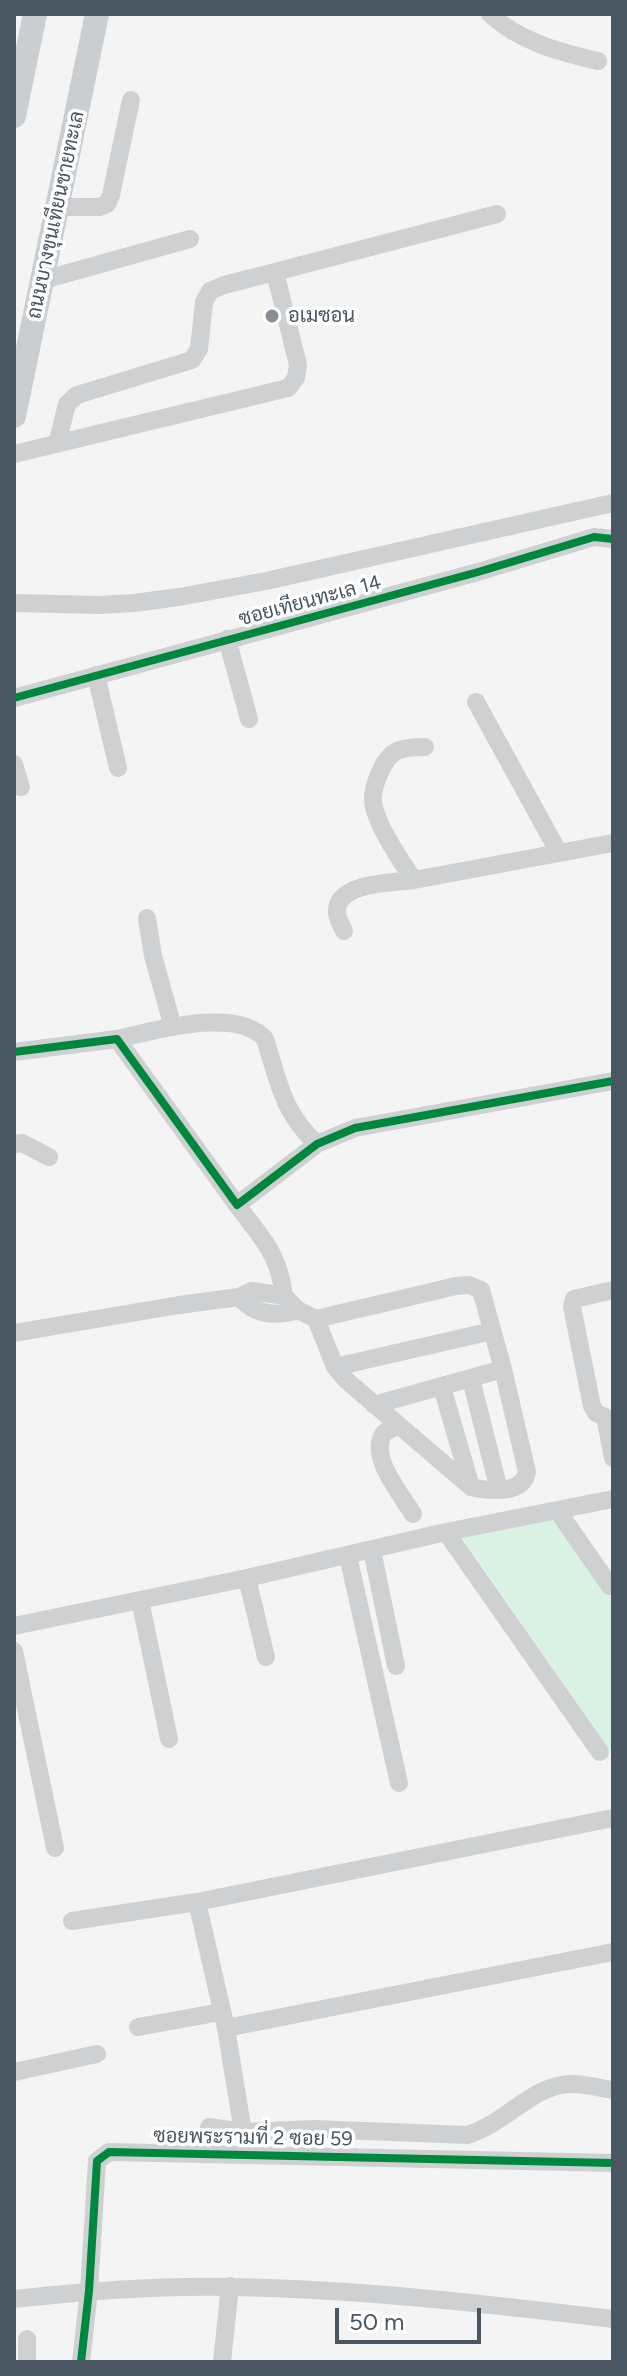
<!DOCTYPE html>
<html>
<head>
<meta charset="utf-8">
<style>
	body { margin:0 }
	#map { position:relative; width:627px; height:2376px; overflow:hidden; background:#f4f4f4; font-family:Figtree,sans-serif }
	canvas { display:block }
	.frame { position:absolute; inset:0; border:16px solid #4a5661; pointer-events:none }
	.scale { position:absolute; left:335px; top:2308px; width:146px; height:36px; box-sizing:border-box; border:4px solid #4a5661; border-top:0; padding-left:10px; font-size:24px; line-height:28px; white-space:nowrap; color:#4a5661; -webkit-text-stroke:6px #fff; paint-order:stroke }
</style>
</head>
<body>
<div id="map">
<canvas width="627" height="2376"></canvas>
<div class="frame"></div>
<div class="scale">50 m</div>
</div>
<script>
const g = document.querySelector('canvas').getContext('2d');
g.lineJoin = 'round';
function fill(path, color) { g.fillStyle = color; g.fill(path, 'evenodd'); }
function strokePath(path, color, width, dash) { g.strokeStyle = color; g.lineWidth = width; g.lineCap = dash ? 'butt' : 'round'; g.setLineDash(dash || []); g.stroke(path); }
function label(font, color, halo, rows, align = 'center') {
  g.font = font + ' Figtree,Sarabun,sans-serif'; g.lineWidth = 7; g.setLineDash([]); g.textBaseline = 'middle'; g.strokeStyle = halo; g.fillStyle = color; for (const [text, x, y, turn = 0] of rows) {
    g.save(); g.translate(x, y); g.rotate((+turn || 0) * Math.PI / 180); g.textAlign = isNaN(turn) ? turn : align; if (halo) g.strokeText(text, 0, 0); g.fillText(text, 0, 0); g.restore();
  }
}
const green = new Path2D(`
	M555 1517 613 1600V1755L462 1537Z`);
const minor = new Path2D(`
	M490 14C520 42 559 52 598 61
	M58 207H99L107 204 111 195 131 100
	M43 280 190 239
	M57 444 67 404 77 395 192 360 199 349 204 302 210 291 224 285 275 272
	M14 454 288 388 296 378 298 365 275 272 497 214
	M14 603 99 605 134 603 179 597 266 581 613 503
	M227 639 249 719
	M96 675 118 768
	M14 698 478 572 594 537 613 539
	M476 702 559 853
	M425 747C401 747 390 749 380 772 376 781 372 791 373 802 376 824 401 862 414 880L613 843
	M14 764 21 787
	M147 918 153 956 173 1027
	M344 931C342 926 337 918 337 913 335 882 392 883 414 880
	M117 1039C153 1031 238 1006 265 1039 279 1082 282 1112 317 1144
	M14 1052 117 1039 237 1205 317 1144 355 1128 613 1081
	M14 1144 22 1143 49 1157
	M237 1205C262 1239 279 1253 284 1296
	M613 1290 574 1299 572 1307 592 1406 596 1413 605 1417 613 1458
	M239 1297C255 1315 276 1317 298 1310
	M316 1319 456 1286 469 1285 481 1290 503 1369 374 1405
	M14 1333 179 1305 239 1297 252 1291 284 1296 298 1310 316 1319 335 1367 346 1380 471 1487C489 1491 523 1495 527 1472L503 1369
	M335 1367 492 1331
	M471 1379 499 1490
	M442 1387 471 1487
	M397 1425 384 1433C368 1456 401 1494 413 1514
	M557 1510 610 1586
	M446 1532 600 1752
	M372 1550 396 1666
	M348 1556 399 1783
	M247 1578 266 1657
	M140 1600 169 1739
	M14 1626 247 1578 446 1532 613 1499
	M14 1651 55 1848
	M197 1902 226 2028 243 2132
	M72 1921 197 1902 613 1818
	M138 2027 221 2012
	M226 2028 613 1952
	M14 2072 97 2054
	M209 2127 243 2132 314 2129 467 2135C503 2125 532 2086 569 2084 584 2083 598 2088 613 2090
	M14 2299C86 2291 159 2285 232 2287 359 2289 487 2304 613 2319
	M27 2339V2362
	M81 2362 89 2291 97 2161 109 2152 613 2163
	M222 2362 230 2286`);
const major = new Path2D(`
	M14 116 35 14
	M14 416 97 14`);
const cycleway = new Path2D(`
	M14 698 478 572 594 537 613 539
	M14 1052 117 1039 237 1205 317 1144 355 1128 613 1081
	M81 2362 89 2291 97 2161 109 2152 613 2163`);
const markers = [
	[272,316,8,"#868d94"]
];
const streetNames = [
	["ถนนบางขุนเทียนชายทะเล",56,215,-78],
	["ซอยเทียนทะเล 14",310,601,-15],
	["ซอยพระรามที่ 2 ซอย 59",253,2138,1]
];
const poiNames = [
	["อเมซอน",288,316]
];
fill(green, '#d9f2e3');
strokePath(minor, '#ced0d2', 18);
strokePath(major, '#caced1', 24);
strokePath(cycleway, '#00873e', 8);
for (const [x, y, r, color] of markers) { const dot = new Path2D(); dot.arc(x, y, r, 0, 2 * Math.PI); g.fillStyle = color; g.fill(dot); strokePath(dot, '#fff', 3); }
label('20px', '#4a5661', '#fff', streetNames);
label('20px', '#4a5661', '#fff', poiNames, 'left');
</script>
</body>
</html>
